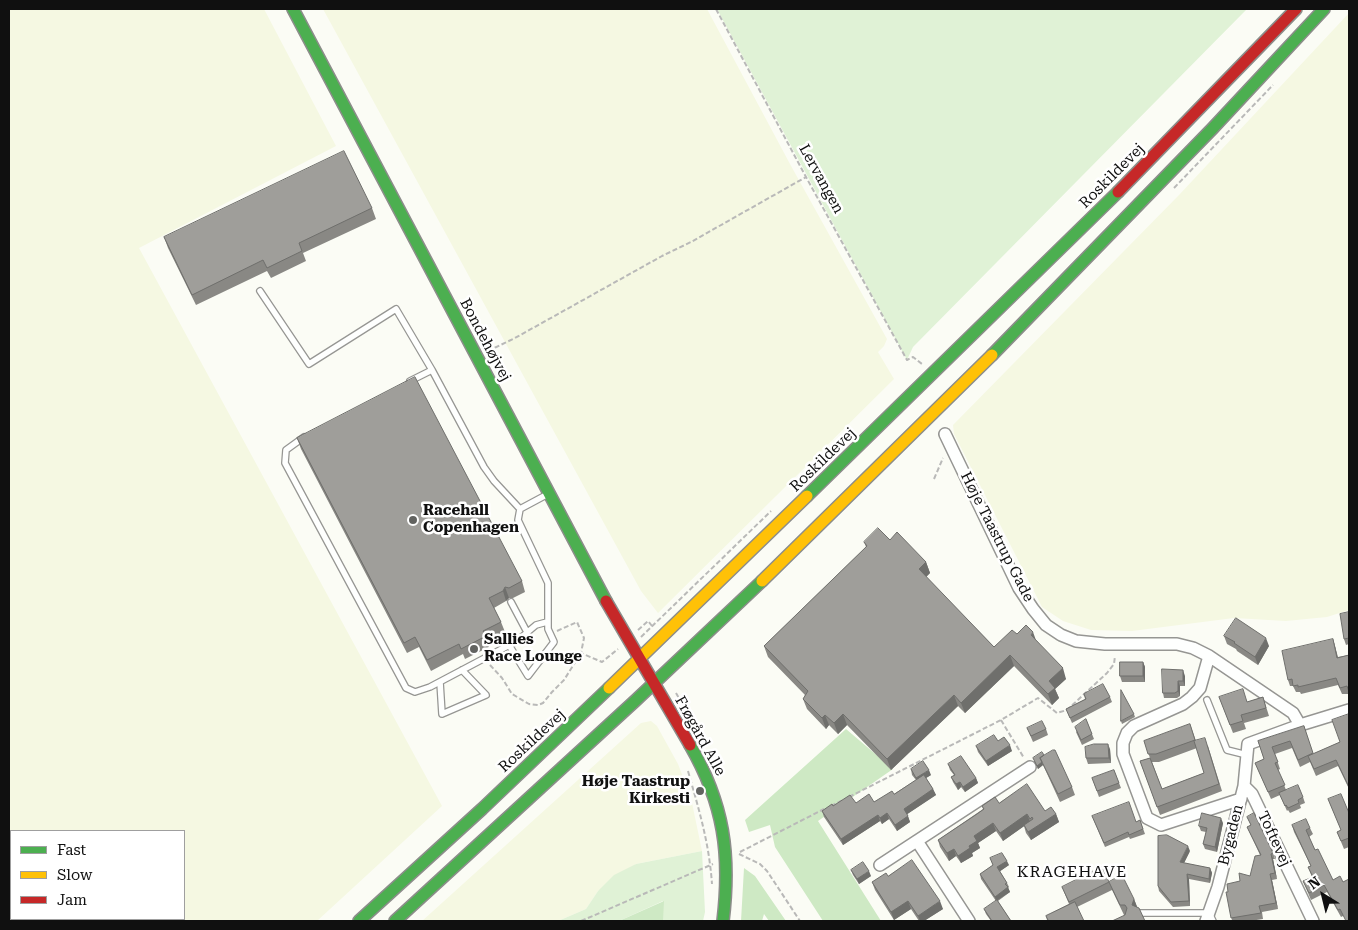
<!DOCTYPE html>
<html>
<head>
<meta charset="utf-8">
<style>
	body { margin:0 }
	#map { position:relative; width:1358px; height:930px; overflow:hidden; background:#fbfcf5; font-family:"Roboto Serif",serif }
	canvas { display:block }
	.frame { position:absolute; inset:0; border:10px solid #101010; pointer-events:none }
	.legend { position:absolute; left:10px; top:830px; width:175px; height:90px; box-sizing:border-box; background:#fff; border:1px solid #9f9f9f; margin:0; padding:6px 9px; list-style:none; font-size:15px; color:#101010 }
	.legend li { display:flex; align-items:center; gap:10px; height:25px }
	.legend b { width:25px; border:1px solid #9f9f9f }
	.north { position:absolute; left:1298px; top:870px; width:50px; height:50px; -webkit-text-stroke:4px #fff; paint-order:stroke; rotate:324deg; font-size:14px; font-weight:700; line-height:20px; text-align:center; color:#101010 }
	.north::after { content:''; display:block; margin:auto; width:18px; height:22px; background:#101010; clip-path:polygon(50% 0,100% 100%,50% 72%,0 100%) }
</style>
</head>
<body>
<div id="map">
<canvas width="1358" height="930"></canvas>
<div class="frame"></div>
<ul class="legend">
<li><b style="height:6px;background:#4caf50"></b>Fast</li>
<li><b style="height:6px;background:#ffc107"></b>Slow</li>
<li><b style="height:6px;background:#c62828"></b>Jam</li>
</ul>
<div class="north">N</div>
</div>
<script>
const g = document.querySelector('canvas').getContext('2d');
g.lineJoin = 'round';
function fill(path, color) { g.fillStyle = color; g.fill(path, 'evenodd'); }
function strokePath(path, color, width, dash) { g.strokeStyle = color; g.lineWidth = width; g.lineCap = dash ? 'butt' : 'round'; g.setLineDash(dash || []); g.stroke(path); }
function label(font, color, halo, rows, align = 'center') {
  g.font = font + ' "Roboto Serif",serif'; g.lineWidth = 5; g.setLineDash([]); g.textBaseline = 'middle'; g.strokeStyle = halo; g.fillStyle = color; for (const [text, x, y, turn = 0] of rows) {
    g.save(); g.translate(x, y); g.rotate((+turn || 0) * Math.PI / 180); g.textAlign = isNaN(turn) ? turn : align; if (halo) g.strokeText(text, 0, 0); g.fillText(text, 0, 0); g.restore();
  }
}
const farmland = new Path2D(`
	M9 9H264L336 146 139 248 442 806 317 921H58L55 919H184V831H11V867L9 864Z
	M323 9H707L790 164 887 339 884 346 878 352 894 379 658 613 641 591Z
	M1349 13V610L1327 617 1286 621 1234 618 1132 631 1091 630 1063 621 1042 607 954 434 953 425 1179 195Z
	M651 721 657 726 678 764 691 798 702 851 636 864 598 891 586 909 558 921H422L641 723Z`);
const green = new Path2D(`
	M717 9H1247L913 347 907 360Z
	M702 851 705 912 703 921H663V901L619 921H558L586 909 598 891 614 875 636 864Z`);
const forest = new Path2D(`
	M846 729 893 769 818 821 881 921H823L775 847 770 825 749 832 745 820Z
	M744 868 755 876 786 921H769L764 914 762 921H741Z
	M664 901 663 921H648V920L644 921H619Z`);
const path = new Path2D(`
	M716 9 806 177 907 360 913 357 922 364
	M1174 188 1273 85
	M488 351 515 338 662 256 691 242 806 177
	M934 479 943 458
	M638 630 648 621 652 626
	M557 631 577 622 584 638 581 653 602 662 618 649
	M641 637 771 511
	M490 665 502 678 512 694 529 704 538 705 543 703 552 692 564 680 581 653
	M676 693 702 739
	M1001 720 1024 758
	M688 771C699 810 709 842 712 884
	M849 797 1001 720 1038 698 1057 713 1067 710 1107 673 1114 664 1115 656
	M831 806 845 799
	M740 852 824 809
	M739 854 760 864 767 871 800 921
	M581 921 713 864`);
const lane = new Path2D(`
	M260 291 309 364 396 309 432 370
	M410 381 432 370 484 467 494 481 520 509
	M304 437 286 450 285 463 406 688 415 692 430 687 517 641 536 625 547 622
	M511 602 527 632
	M509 645 528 676 554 642 548 629V583L518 520 520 509 548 494
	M440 682 442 714 486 695 462 670
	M1207 700 1227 750 1247 755
	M1140 913H1209L1213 921`);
const street = new Path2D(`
	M945 434 1019 588 1033 609 1046 625 1061 635 1076 641 1105 644H1177L1193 648 1209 656 1293 713 1300 725
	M1209 656 1200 688 1192 697 1183 704 1134 726 1127 733 1123 743V754L1147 818 1161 825 1241 799
	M1244 786 1252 794 1313 921
	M917 841 969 921
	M880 865 1030 767
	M1206 921 1218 887 1244 786 1248 744 1300 725 1349 710`);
const fast = new Path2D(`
	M293 9 606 601
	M992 355 1213 128 1324 9
	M807 496 1118 192
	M690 745C724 804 731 854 723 921
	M359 921 482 809 609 688
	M395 921 635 701 762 581`);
const slow = new Path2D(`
	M762 581 992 355
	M609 688 807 496`);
const jam = new Path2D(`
	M1118 192 1296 9
	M606 601 690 745`);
const wall = new Path2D(`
	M372 208 376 219 303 253 306 261 271 278 267 271 196 305 168 248 164 237Z
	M297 438 522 581 525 592 513 598H509L506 601 494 608 501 622 505 632 487 641 489 647 465 659 463 654 431 671 419 647 407 653 301 449Z
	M890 540 926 562 930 573 926 577 994 647 1017 634 1037 641 1066 679 1055 689 1059 698 1052 705 1014 666 965 713 958 706 891 770 847 725 838 734 829 725 826 729 807 709 803 699 805 695 768 657 764 646 866 547 864 542Z
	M1349 612V644L1346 645 1344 639Z
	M1224 636 1269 646 1258 665 1237 651 1236 649 1227 644Z
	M1333 639 1338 657 1349 655V694H1342L1338 685 1301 694 1300 692H1296L1293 686H1290L1288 680Z
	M1143 662 1145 667V682H1122L1120 676Z
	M1185 676V686H1180V696L1177 698H1164L1163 693Z
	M1084 694 1110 697 1112 702 1072 723 1066 709 1085 699Z
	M1219 697 1247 702 1263 697 1269 716 1244 723 1246 729 1233 733Z
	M1134 714 1135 717 1122 724 1121 721Z
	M1349 714V789L1338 766 1316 776 1310 762 1300 767 1292 748 1275 754 1280 769 1278 770 1286 790 1303 797 1305 803 1300 805 1301 808 1290 813 1288 810 1287 811 1280 795 1271 799 1255 763 1264 759 1258 741 1304 726 1313 754 1340 742Z
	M1086 719 1094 739 1082 745 1076 732Z
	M1190 724 1196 741 1208 746 1222 791 1160 815 1140 761 1150 758 1144 741ZM1197 748 1204 773 1162 789 1152 762H1159Z
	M1027 728 1046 729 1048 735 1033 742Z
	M998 741 1012 751 988 766 978 752 976 746Z
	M1110 749 1111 763 1088 764 1086 758Z
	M1044 755 1072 787 1075 795 1060 802 1043 765 1038 769 1034 761Z
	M948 764 976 778 978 783 965 792 961 787 958 790 953 782 951 777 954 775 950 770Z
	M911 769 931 775 926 778 933 789 936 795 907 814 910 822 897 831 889 819 882 824 880 821 843 845 824 817 822 811 833 806 856 803 874 802 894 794 916 780 912 775Z
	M1114 770 1121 788 1099 797 1092 778Z
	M1328 799 1349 813V847L1344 849 1337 832 1341 830Z
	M999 803 1045 811 1056 814 1059 822 1031 840 1026 833 1024 826 1003 841 996 831 978 843 980 848 972 853 973 856 961 863 956 856 949 861 940 847 938 840 983 809 982 806Z
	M1092 816 1136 822 1140 820 1145 834 1130 839 1129 837 1105 847Z
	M1247 817 1273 853 1275 859H1273L1277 879 1272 880 1278 909 1262 912 1263 919 1250 921H1232L1228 892 1240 881 1250 876 1260 855 1247 827 1251 825Z
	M1223 823 1217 852 1205 849 1203 844 1206 832 1201 831 1199 826Z
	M1292 825 1310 828 1313 834 1309 837 1315 850 1333 880 1343 882V916L1341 917 1327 892 1311 900 1303 881 1312 877 1308 867 1311 866 1294 832Z
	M1190 851 1184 863 1210 868 1212 873 1210 883 1189 879 1190 906 1173 907 1159 891 1158 886Z
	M990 858 1009 865 1000 871 1007 883 1009 887 1008 888 1010 892 998 901 1011 921H991L986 914 984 909 996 901 981 879 980 874 993 865Z
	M851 870 871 876 859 884 853 875Z
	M888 876 943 909 924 921H919L911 909 894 920 875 890 872 882Z
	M1109 882 1134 899 1137 907 1125 915H1124L1112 890 1077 907 1047 920 1046 916 1069 904 1062 887Z`);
const shadedWall = new Path2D(`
	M926 562 930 573 923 580 919 569Z
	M505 587 509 598 506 601 503 591Z
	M1033 632 1037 643 1031 635Z
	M1266 638 1269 646 1258 665 1255 657Z
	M1333 639 1335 646 1339 664 1337 658Z
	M1010 655 1014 666 965 713 961 703Z
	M1143 662 1145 667V682L1143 676Z
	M1063 668 1066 679 1055 689 1059 698 1052 705 1048 694 1049 681Z
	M1183 670 1185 676V686L1183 681Z
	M1178 681 1180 686V696L1178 691Z
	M954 695 958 706 891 770 887 759Z
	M843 714 847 725 838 734 834 723Z
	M825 715 829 725 826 729 822 718Z
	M1108 744 1110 749 1111 763 1109 758Z
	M1010 745 1012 751 988 766 986 761Z
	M1042 762 1043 765 1038 769 1037 766Z
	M929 770 931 775 918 783 916 778Z
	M976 778 978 783 965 792 963 787Z
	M960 782 961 787 958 790 956 784Z
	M933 789 936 795 906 815 904 809Z
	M887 813 889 819 882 824 880 818Z
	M1027 814 1030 822 1003 841 1000 833Z
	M1056 814 1059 822 1031 840 1028 832Z
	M878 815 880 821 843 845 841 839Z
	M908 816 910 822 897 831 895 825Z
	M1221 818 1223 823 1217 852 1215 847Z
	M993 823 996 831 978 843 980 848 972 853 973 856 961 863 958 856 969 846 974 836Z
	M1188 846 1190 851 1182 867 1180 862Z
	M954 849 956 856 949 861 947 853Z
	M1271 854 1273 859 1277 879 1275 873Z
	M1007 861 1009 865 999 872 997 867Z
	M1210 868 1212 873 1210 883 1209 879Z
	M869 871 871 876 859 884 857 879Z
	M1187 874 1189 879 1190 906 1189 901Z
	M1270 874 1272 880 1278 909 1276 903Z
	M1008 887 1010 892 996 901 995 897Z
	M1134 899 1138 909 1132 905Z
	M908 901 911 909 894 920 891 912Z
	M940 901 943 909 924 921H920L918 916Z`);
const building = new Path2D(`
	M344 151 372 208 299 243 302 251 267 268 263 260 192 295 164 237Z
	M415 377 522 581 509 588 505 587 503 591 489 598 501 622 483 631 486 636 461 649 459 644 427 660 415 637 404 643 297 438Z
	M878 528 890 540 897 532 926 562 919 569 994 647 1012 630 1017 634 1026 625 1033 632 1031 635 1063 668 1049 681 1055 688 1048 694 1010 655 961 703 954 695 887 759 843 714 834 723 825 715 822 718 803 699 808 691 764 646 867 546 864 542Z
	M1349 612V638L1344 639 1340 614Z
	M1236 618 1266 638 1255 657 1234 643 1235 642 1224 636Z
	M1333 639 1337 658 1349 655V692L1347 686 1340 688 1336 678 1298 687V685L1293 686 1292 679 1288 680 1282 651Z
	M1120 662H1143V676H1120Z
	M1162 669 1183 670V681H1178V691L1175 693H1163Z
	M1103 684 1110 697 1070 718 1066 709 1086 699 1084 694Z
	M1243 689 1247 702 1263 697 1266 708 1241 715 1243 721 1230 725 1219 697Z
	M1121 690 1134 714 1121 721Z
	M1349 714V787L1336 760 1314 769 1308 756 1340 742 1332 720Z
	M1086 719 1092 734 1081 740 1075 727Z
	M1042 721 1046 729 1031 736 1027 728Z
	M1190 724 1195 740 1156 754H1148L1144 741Z
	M1304 726 1313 753 1298 760 1290 741 1272 747 1278 762 1275 763 1285 785 1268 792 1255 763 1264 759 1258 741Z
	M994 735 998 741 1004 737 1010 745 986 761 976 746Z
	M1205 738 1219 784 1157 807 1140 761 1150 758 1162 789 1204 773 1194 741Z
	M1094 744H1108L1109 758H1086L1085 747Z
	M1053 750H1055L1072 787 1058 794 1040 758Z
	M1042 752 1044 755 1040 758 1042 762 1037 766 1033 758Z
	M961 756 976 778 963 787 960 782 956 784 951 777 955 775 948 764Z
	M923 761 929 770 916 778 911 769Z
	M1114 770 1119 783 1097 791 1092 778Z
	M924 775 933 789 904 809 908 816 895 825 887 813 880 818 878 815 841 839 822 811 832 804 833 806 850 795 856 803 869 794 874 802 892 791 894 794Z
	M1027 784 1045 811 1051 807 1056 814 1028 832 1024 825 1033 819 1032 817 1030 819 1027 814 1000 833 993 823 974 836 977 841 969 846 970 848 958 856 954 849 947 853 938 840 977 814 984 809 982 806 995 797 999 803Z
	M1298 785 1303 797 1298 800 1299 803 1288 808 1286 805 1285 806 1279 793Z
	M1341 794 1349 813V838L1341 841 1337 832 1341 830 1328 799Z
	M1129 802 1136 822 1140 820 1143 829 1129 835 1128 832 1104 843 1092 816Z
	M1202 813 1221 818 1215 847 1203 844 1207 828 1199 826Z
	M1254 813 1273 853 1271 854 1275 873 1270 874 1276 903 1259 906 1261 913 1231 918 1226 892H1228L1227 884 1240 881 1239 873 1250 876 1255 856 1261 855 1247 827 1251 825 1247 817Z
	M1306 819 1310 828 1306 830 1315 850 1318 849 1333 880 1340 876 1343 882 1349 879V921H1346L1340 909 1338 910 1324 885 1309 893 1303 881 1313 877 1308 867 1311 866 1292 825Z
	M1167 835 1188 846 1180 862 1210 868 1209 879 1187 874 1189 901 1171 902 1158 886V836Z
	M1002 853 1007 861 997 867 1007 883 1005 884 1008 887 995 897 980 874 993 865 990 858Z
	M912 860 940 901 918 916 908 901 891 912 872 882 886 873 888 876Z
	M863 862 869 871 857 879 851 870Z
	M1102 867 1109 882 1069 902 1062 887Z
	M1122 875 1134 899 1132 905 1139 908 1145 921H1112L1125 915 1127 908 1125 905H1120L1109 882Z
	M997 900 1011 921H992L984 909Z
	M1075 902 1084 921H1045L1048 920 1046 916Z`);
const markers = [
	[413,520,5,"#626360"],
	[474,649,5,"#626360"],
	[700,791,5,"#626360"]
];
const streetNames = [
	["Roskildevej",1112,176,-45],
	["Lervangen",821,179,61],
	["Bondehøjvej",485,340,62],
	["Roskildevej",823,460,-44],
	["Høje Taastrup Gade",997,537,63],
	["Frøgård Alle",700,736,61],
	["Roskildevej",532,741,-43],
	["Bygaden",1231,835,-76],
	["Toftevej",1274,839,65]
];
const poiNames = [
	["Racehall",423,511],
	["Copenhagen",423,528],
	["Sallies",484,640],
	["Race Lounge",484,657],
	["Høje Taastrup",690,782,"right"],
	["Kirkesti",690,799,"right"]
];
const neighbourhoodNames = [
	["KRAGEHAVE",1072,872]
];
fill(farmland, '#f5f8e2');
fill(green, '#e0f2d6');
fill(forest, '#cee9c4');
strokePath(lane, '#969693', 8);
strokePath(street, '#969693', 14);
strokePath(fast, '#8c8d8a', 14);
strokePath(slow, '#8c8d8a', 14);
strokePath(jam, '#8c8d8a', 14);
strokePath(path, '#b9b9b8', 2, [5, 2.5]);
strokePath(lane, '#fefffe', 5.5);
strokePath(street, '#fefffe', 11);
strokePath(fast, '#4caf50', 11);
strokePath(slow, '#ffc107', 11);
strokePath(jam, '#c62828', 11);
fill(wall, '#898884');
fill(shadedWall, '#6f6f6c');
fill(building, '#9f9e9a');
strokePath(building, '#6f6f6c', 1);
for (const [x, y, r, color] of markers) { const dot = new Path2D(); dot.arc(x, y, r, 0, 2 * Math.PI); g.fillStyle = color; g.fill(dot); strokePath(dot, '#fff', 2); }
label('15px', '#101010', '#fff', streetNames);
label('bold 15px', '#101010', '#fff', poiNames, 'left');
g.letterSpacing = '1px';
label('16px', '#101010', '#fff', neighbourhoodNames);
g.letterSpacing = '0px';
</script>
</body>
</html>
